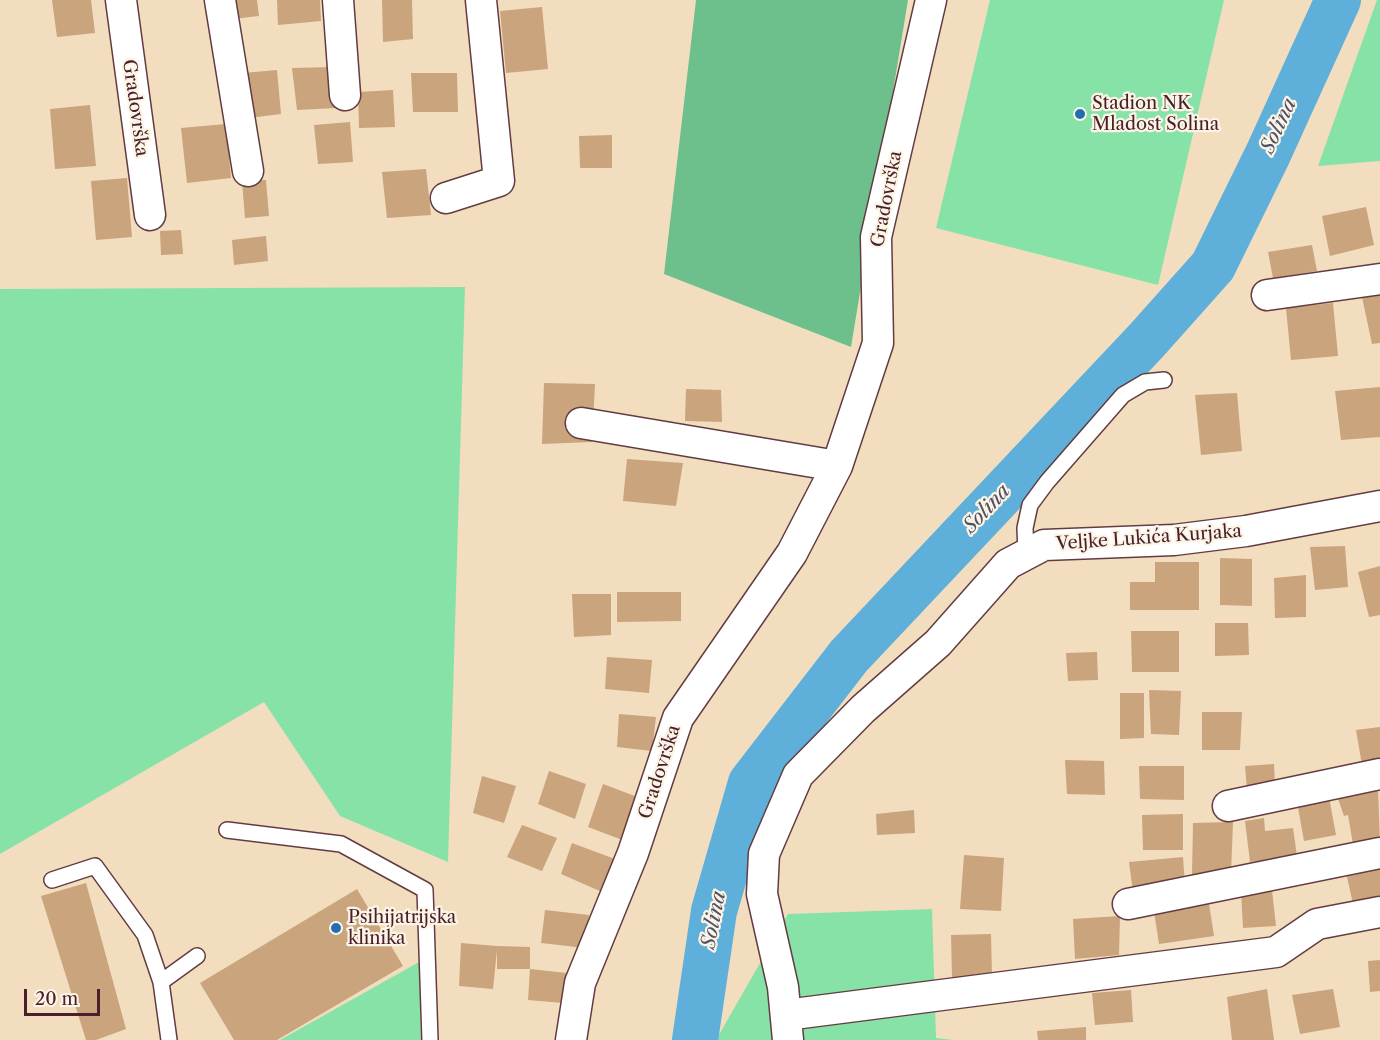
<!DOCTYPE html>
<html>
<head>
<meta charset="utf-8">
<style>
	body { margin:0 }
	#map { position:relative; width:1380px; height:1040px; overflow:hidden; background:#f3ddbf; font-family:"Libre Caslon Text",serif }
	canvas { display:block }
	.scale { position:absolute; left:24px; top:989px; width:76px; height:27px; box-sizing:border-box; border:3px solid #4a1f2b; border-top:0; padding-left:8px; font-size:18px; line-height:21px; white-space:nowrap; color:#4a1f2b; -webkit-text-stroke:4px #fcf5e5; paint-order:stroke }
</style>
</head>
<body>
<div id="map">
<canvas width="1380" height="1040"></canvas>
<div class="scale">20 m</div>
</div>
<script>
const g = document.querySelector('canvas').getContext('2d');
g.lineJoin = 'round';
function fill(path, color) { g.fillStyle = color; g.fill(path, 'evenodd'); }
function strokePath(path, color, width, dash) { g.strokeStyle = color; g.lineWidth = width; g.lineCap = dash ? 'butt' : 'round'; g.setLineDash(dash || []); g.stroke(path); }
function label(font, color, halo, rows, align = 'center') {
  g.font = font + ' "Libre Caslon Text",serif'; g.lineWidth = 4.5; g.setLineDash([]); g.textBaseline = 'middle'; g.strokeStyle = halo; g.fillStyle = color; for (const [text, x, y, turn = 0] of rows) {
    g.save(); g.translate(x, y); g.rotate((+turn || 0) * Math.PI / 180); g.textAlign = isNaN(turn) ? turn : align; if (halo) g.strokeText(text, 0, 0); g.fillText(text, 0, 0); g.restore();
  }
}
const green = new Path2D(`
	M990 0H1224L1158 285 936 228Z
	M1377 0H1380V161L1318 166Z
	M465 287 448 862 340 816 264 702 0 854V289Z
	M932 909 936 1038 953 1040H716L788 914Z
	M419 962 421 1040H280Z`);
const forest = new Path2D(`
	M696 0H908L851 347 664 274Z`);
const river = new Path2D(`
	M695 1040 714 911 751 783 849 656 1147 340 1213 266 1268 154 1338 0`);
const building = new Path2D(`
	M52 0H91L95 33 57 37Z
	M222 0H257L259 16 224 20Z
	M277 0H320L321 21 278 25Z
	M382 0H412L413 39 383 42Z
	M542 7 548 69 506 73 500 11Z
	M333 67 336 108 297 110 292 68Z
	M277 70 281 114 249 118 243 73Z
	M411 73H457L458 112H413Z
	M393 90 395 127 359 128 358 92Z
	M90 105 96 166 55 169 50 109Z
	M350 122 353 162 318 164 314 125Z
	M226 124 231 178 187 183 181 128Z
	M612 135V168H580L579 136Z
	M426 169 431 215 387 218 382 172Z
	M127 178 132 237 96 240 91 181Z
	M266 180 269 216 245 218 242 181Z
	M1366 207 1374 245 1330 256 1322 216Z
	M181 230 183 254 161 255 160 231Z
	M266 236 268 261 234 265 232 240Z
	M1312 245 1317 271 1273 278 1268 252Z
	M1380 295V343L1372 344 1362 297Z
	M1333 303 1338 356 1291 360 1286 308Z
	M544 383 595 384 592 442 542 444Z
	M1380 387V437L1341 440 1335 391Z
	M686 389 721 390 722 422 685 421Z
	M1237 393 1242 451 1201 455 1195 395Z
	M627 459 683 463 676 506 623 501Z
	M1345 546 1348 587 1315 590 1310 547Z
	M1220 558 1252 559V606L1220 605Z
	M1155 562H1199V610H1130V582H1155Z
	M1380 566V615L1369 617 1358 572Z
	M1306 575V617L1275 618 1274 578Z
	M617 592H681V621L617 622Z
	M572 594H611V635L574 637Z
	M1215 623H1248L1249 655 1215 656Z
	M1131 631H1179V672H1132Z
	M1097 652 1098 680 1068 681 1066 653Z
	M607 657 652 660 649 693 605 689Z
	M1149 690 1181 691 1179 735 1151 734Z
	M1120 693H1144V738L1120 739Z
	M1202 712H1242L1240 750H1202Z
	M619 714 656 717 652 751 617 747Z
	M1380 727V763L1362 765 1356 730Z
	M1065 760 1104 761 1105 795 1067 794Z
	M1274 764 1275 787 1247 789 1245 766Z
	M1139 766H1184V800L1140 799Z
	M549 771 586 784 575 819 538 804Z
	M482 776 516 786 504 823 473 813Z
	M603 784 640 798 625 841 588 827Z
	M1378 786 1380 845 1354 850 1348 815 1344 816 1337 796Z
	M1329 797 1336 835 1304 841 1297 802Z
	M914 810 915 833 877 835 876 814Z
	M1183 814V850H1143L1142 815Z
	M1264 818 1265 831 1293 828 1297 856 1250 862 1245 821Z
	M1233 822 1231 874H1192L1193 823Z
	M522 825 557 838 542 871 507 857Z
	M572 843 615 859 602 892 561 874Z
	M964 855 1004 858 1001 911 960 909Z
	M1183 857 1185 886 1133 892 1129 862Z
	M1380 862V903L1354 908 1345 868Z
	M86 883 126 1029 96 1040H86L41 896Z
	M357 889 403 966 277 1040H234L200 983Z
	M1272 890 1276 926 1243 928 1241 892Z
	M1208 897 1214 936 1159 944 1153 905Z
	M545 910 589 915 585 948 541 943Z
	M1120 916 1119 955 1075 959 1073 919Z
	M991 934 992 977H952L951 935Z
	M461 943 497 946 530 947V969H497V950L493 989 459 986Z
	M1380 960V991L1370 992 1368 961Z
	M530 969 576 974 575 1004 528 1000Z
	M1267 989 1274 1040H1232L1227 997Z
	M1333 989 1340 1027 1300 1034 1292 995Z
	M1131 990 1133 1022 1095 1025 1092 993Z
	M1086 1027V1040H1038L1037 1031Z`);
const service = new Path2D(`
	M1026 553 1025 528 1030 505 1047 482 1123 395 1145 382 1164 380
	M227 830 341 844 425 890 430 1040
	M52 880 95 866 145 935 161 982
	M169 1040 161 982 197 956`);
const minor = new Path2D(`
	M121 0 150 215
	M220 0 248 171
	M338 0 345 95
	M446 198 499 181 481 0
	M1267 295 1380 279
	M581 423 837 466
	M1228 806 1380 774
	M1128 904 1380 853
	M786 1015 1276 952 1317 924 1380 912
	M571 1040 580 983 633 853 678 718 792 553 837 466 878 343 876 237 931 0
	M788 1040 783 987 762 894 764 854 798 775 863 709 938 643 1008 564 1044 545 1174 540 1246 531 1380 506`);
const markers = [
	[1080,114,6,"#1f6fb2"],
	[336,928,6,"#1f6fb2"]
];
const poiNames = [
	["Stadion NK",1092,104],
	["Mladost Solina",1092,125],
	["Psihijatrijska",348,918],
	["klinika",348,939]
];
const streetNames = [
	["Gradovrška",135,108,82],
	["Gradovrška",887,199,-79],
	["Veljke Lukića Kurjaka",1149,538,-4],
	["Gradovrška",660,772,-72]
];
const waterNames = [
	["Solina",1279,126,-65],
	["Solina",987,509,-47],
	["Solina",714,920,-79]
];
fill(green, '#87e2a8');
fill(forest, '#6dc08c');
strokePath(river, '#5eafd9', 46);
fill(building, '#c9a47d');
strokePath(service, '#633c41', 18);
strokePath(minor, '#633c41', 33);
strokePath(service, '#fff', 15);
strokePath(minor, '#fff', 30);
for (const [x, y, r, color] of markers) { const dot = new Path2D(); dot.arc(x, y, r, 0, 2 * Math.PI); g.fillStyle = color; g.fill(dot); strokePath(dot, '#fcf5e5', 2); }
label('18px', '#4a1f2b', '#fcf5e5', poiNames, 'left');
label('18px', '#4a1f2b', '#fcf5e5', streetNames);
label('italic 20px', '#515168', '#fcf5e5', waterNames);
</script>
</body>
</html>
